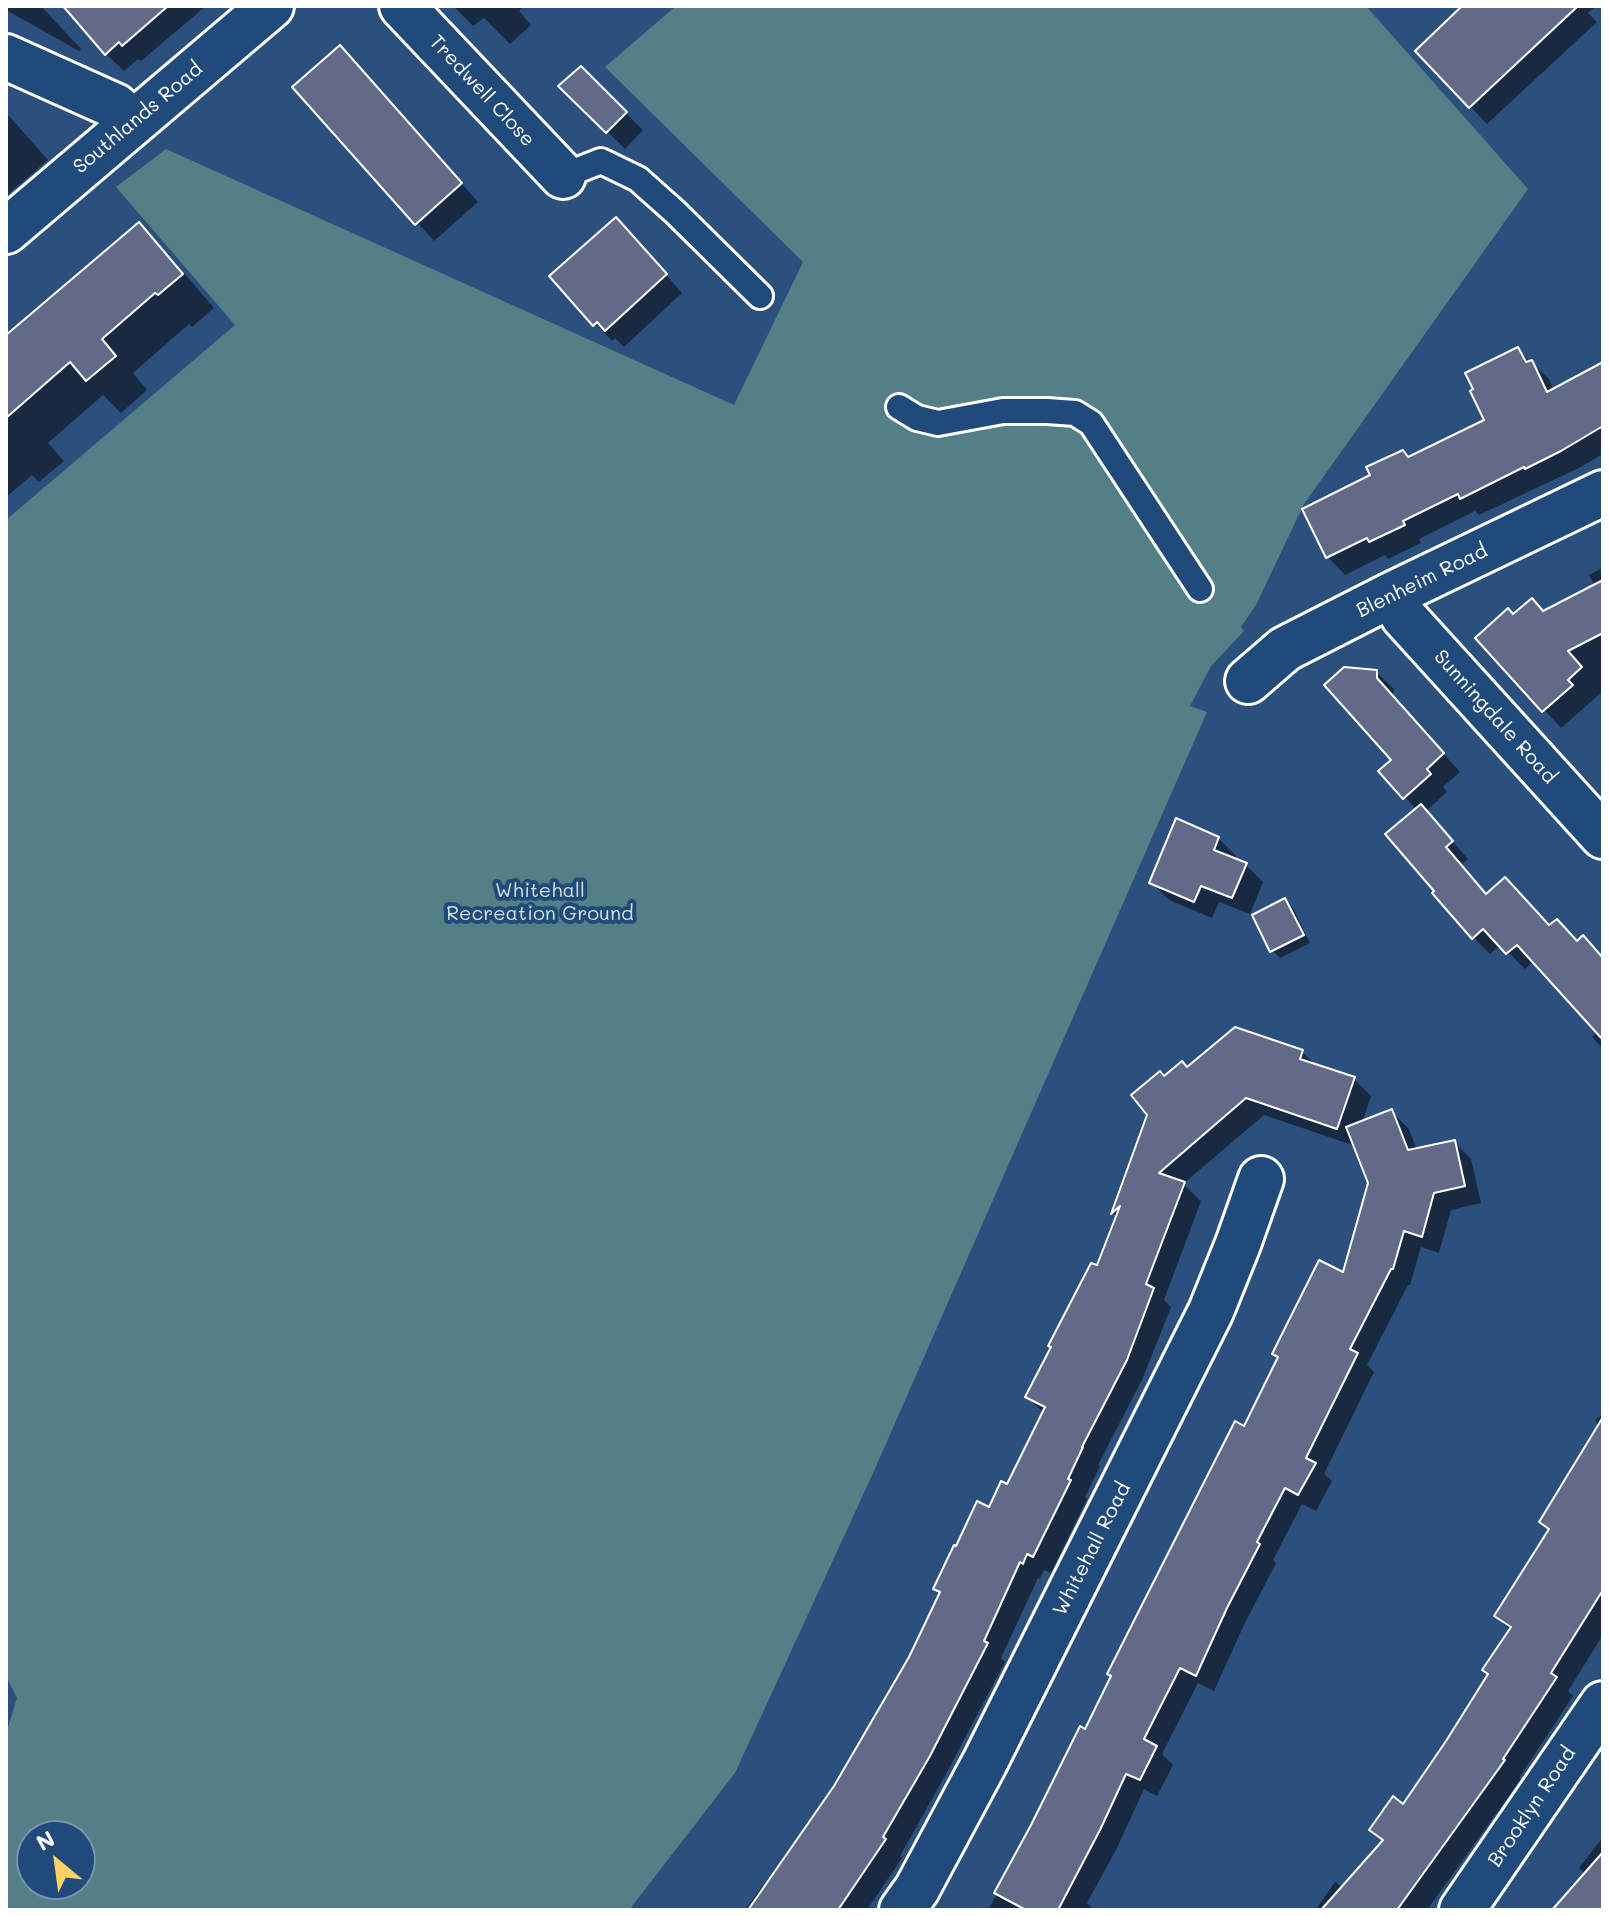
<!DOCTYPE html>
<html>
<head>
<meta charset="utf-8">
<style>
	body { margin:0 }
	#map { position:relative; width:1609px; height:1916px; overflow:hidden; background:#2c507d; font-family:Mali,sans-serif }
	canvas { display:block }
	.frame { position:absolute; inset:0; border:8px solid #fff; pointer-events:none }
	.north { position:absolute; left:16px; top:1820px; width:80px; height:80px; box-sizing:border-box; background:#1f4a7a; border:2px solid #7992af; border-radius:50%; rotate:331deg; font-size:22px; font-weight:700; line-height:32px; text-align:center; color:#fff }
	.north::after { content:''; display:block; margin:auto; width:28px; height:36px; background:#ffd166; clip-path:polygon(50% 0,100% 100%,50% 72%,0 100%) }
</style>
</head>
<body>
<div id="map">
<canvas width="1609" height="1916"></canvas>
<div class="frame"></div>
<div class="north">N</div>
</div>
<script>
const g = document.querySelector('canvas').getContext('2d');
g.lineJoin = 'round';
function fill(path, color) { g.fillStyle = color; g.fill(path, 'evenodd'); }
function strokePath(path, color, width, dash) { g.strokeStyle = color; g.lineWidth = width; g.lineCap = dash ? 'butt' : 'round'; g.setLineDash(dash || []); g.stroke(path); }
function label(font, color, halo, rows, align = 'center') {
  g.font = font + ' Mali,sans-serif'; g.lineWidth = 8; g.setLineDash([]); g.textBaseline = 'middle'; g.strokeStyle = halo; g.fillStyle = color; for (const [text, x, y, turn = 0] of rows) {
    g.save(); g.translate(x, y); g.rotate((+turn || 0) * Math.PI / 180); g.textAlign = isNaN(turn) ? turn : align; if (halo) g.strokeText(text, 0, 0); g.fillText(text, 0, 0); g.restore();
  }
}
const green = new Path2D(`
	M676 6H1366L1528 189 1304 504 1256 605 1241 627 1244 631 1211 666 1190 706 1207 712 874 1471 735 1773 629 1910H6V1734L17 1698 6 1676V520L235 325 116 187 166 149 734 405 803 262 605 67ZM32 1836H80V1884H32Z`);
const shadow = new Path2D(`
	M6 6H41L81 49 79 51 6 10Z
	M79 6H206L141 61 138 59 124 71 106 54Z
	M453 6H524L519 11 531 25 510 44 484 18 473 26Z
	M1468 6H1596L1588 13 1597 22 1487 124 1419 52Z
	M357 65 478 202 434 241 295 87Z
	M581 69 643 130 625 149 561 86Z
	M9 116 48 160 6 196V119Z
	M139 225 171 258 214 308 192 327 189 324 133 373 147 390 121 413 103 395 48 443 64 461 39 482 32 475 6 497V337Z
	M633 237 682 293 624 347 615 338 612 341 552 277Z
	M1518 350 1549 379 1554 391 1603 364V454L1579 468 1479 515 1475 511 1419 539 1421 543 1388 559 1385 555 1345 575 1328 557 1305 510 1486 421Z
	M1603 568V691L1561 728 1478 638 1514 617 1544 613 1595 587 1589 575Z
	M1376 672 1394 689 1393 698 1460 772 1443 787 1447 792 1426 811 1468 859 1461 865 1487 896 1550 927 1603 959V1049L1592 1037 1598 1031 1534 961 1525 969 1501 945 1490 954 1473 937 1417 810 1381 771 1394 760 1327 686Z
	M1218 838 1236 856 1234 860 1246 865 1263 882 1250 914 1219 902 1212 918 1169 900 1152 883Z
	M1285 900 1293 908 1310 943 1280 958 1272 950Z
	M1302 1052 1317 1066 1354 1079 1371 1096 1362 1123 1392 1112 1409 1129 1417 1150 1454 1142 1471 1159 1481 1203 1451 1210 1439 1253 1421 1247 1410 1285H1408L1367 1365 1374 1372 1324 1474 1332 1481 1316 1511 1302 1504 1273 1560 1276 1563 1244 1625 1214 1691 1198 1683 1162 1754 1173 1765 1157 1796 1144 1789 1117 1848 1087 1903 1094 1910H988L1086 1731 1244 1428 1279 1359 1274 1354 1344 1275 1370 1183 1355 1146 1264 1115 1183 1184 1201 1201 1164 1300 1171 1307 1142 1380 1098 1465 1100 1466 1085 1497 1087 1499 1051 1573 1044 1570 1040 1579 1038 1578 1001 1658 1005 1662 946 1774 900 1856 902 1858 867 1910H745L763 1885 766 1887 836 1787 911 1658 941 1595 936 1589 990 1509 1008 1487 1044 1413 1027 1397 1098 1268 1118 1218 1113 1213 1164 1079 1188 1069Z
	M1603 1415V1635L1568 1691 1573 1696 1519 1778 1521 1779 1427 1910H1317L1316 1909 1335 1882 1343 1888 1384 1842 1371 1829 1404 1806 1490 1675 1511 1631 1496 1616 1550 1531 1541 1522 1599 1427 1595 1419Z
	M1603 1837V1910H1555L1586 1875 1579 1868Z`);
const building = new Path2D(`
	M63 6H168L122 46 119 42 105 55Z
	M1462 6H1578L1469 108 1415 51Z
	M340 45 462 183 415 225 292 87Z
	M581 66 627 112 606 133 558 86Z
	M616 217 667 274 605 331 597 322 593 326 549 276Z
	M139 222 183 274 158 295 155 293 102 339 116 356 86 381 70 362 6 418V335Z
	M1518 347 1526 362 1532 360 1547 392 1603 362V426L1561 451 1525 469 1524 467 1460 499 1458 494 1403 521 1405 525 1369 542 1367 538 1326 558 1302 509 1370 475 1366 467 1403 450 1408 457 1484 420 1470 391 1473 389 1465 373Z
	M1603 580V633L1568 651 1582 667 1568 680 1573 685 1542 712 1475 638 1508 608 1513 614 1532 598 1543 611Z
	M1344 667 1377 670V678L1444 753 1427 769 1431 774 1403 799 1378 771 1391 760 1324 685Z
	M1421 804 1453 841 1446 847 1486 894 1505 877 1549 925 1557 919 1577 941 1583 935 1603 958V1040L1517 945 1506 954 1483 929 1472 939 1432 893 1434 891 1385 834Z
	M1176 818 1219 837 1214 850 1247 863 1232 898 1201 886 1194 902 1149 883Z
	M1285 898 1304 935 1270 952 1252 915Z
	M1235 1027 1303 1050 1300 1059 1355 1077 1337 1129 1246 1098 1159 1173 1185 1182 1146 1284 1154 1288 1127 1360 1082 1447H1083L1068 1479 1071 1480 1033 1557 1027 1554 1023 1564 1020 1562 984 1641 988 1643 930 1756 883 1837 886 1839 838 1910H748L834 1786 909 1657 940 1592 933 1589 954 1545 956 1546 977 1501 989 1507 1001 1481 1007 1484 1045 1407 1025 1397 1051 1347 1048 1346 1091 1263 1097 1265 1120 1206 1111 1214 1147 1115 1131 1095 1160 1071 1164 1076 1182 1061 1187 1067Z
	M1392 1109 1408 1150 1455 1140 1465 1186 1434 1193 1422 1237 1404 1231 1393 1269H1391L1350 1349 1358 1353 1306 1458 1316 1463 1298 1495 1285 1488 1257 1542 1260 1544 1227 1608 1196 1676 1180 1668 1144 1739 1157 1746 1140 1780 1126 1774 1100 1830 1058 1910H1026L994 1893 1031 1825 1080 1726 1085 1729 1111 1676 1107 1674 1235 1421 1244 1426 1278 1357 1272 1354 1319 1260 1343 1272 1368 1183 1346 1127Z
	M1603 1417V1590L1551 1673 1557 1677 1503 1759 1505 1760 1397 1910H1321L1383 1840 1369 1830 1393 1796 1403 1804 1446 1741 1488 1674 1482 1670 1511 1627 1494 1616 1549 1529 1539 1522Z
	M1603 1852V1910H1552Z`);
const lane = new Path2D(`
	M563 176 601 161 638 179 675 212 760 296
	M899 407 917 418 938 423 1003 411H1047L1075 413 1091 423 1200 589`);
const street = new Path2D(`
	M402 6 563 176
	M6 57 115 106 133 122
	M1391 595 1404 617 1603 836
	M1248 681 1285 649 1391 595 1603 493
	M902 1910 917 1889 985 1762 1211 1311 1238 1244 1261 1179
	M1462 1910 1603 1704`);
const secondary = new Path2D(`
	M6 231 271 6`);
const streetNames = [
	["Tredwell Close",482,91,47],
	["Southlands Road",138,118,-40],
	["Blenheim Road",1422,581,-26],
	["Sunningdale Road",1495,717,48],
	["Whitehall Road",1092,1549,-63],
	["Brooklyn Road",1532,1807,-56]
];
const parkNames = [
	["Whitehall",540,891],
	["Recreation Ground",540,914]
];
fill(green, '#557f86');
fill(shadow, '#0007');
fill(building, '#626a87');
strokePath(building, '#fff', 2);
strokePath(lane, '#fff', 30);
strokePath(street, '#fff', 50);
strokePath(secondary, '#fff', 50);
strokePath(lane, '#1f4a7a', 24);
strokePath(street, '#1f4a7a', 44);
strokePath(secondary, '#1f4a7a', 44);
label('20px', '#fff', '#1f4a7a', streetNames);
label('20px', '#d4dfe1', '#1f4a7a', parkNames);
</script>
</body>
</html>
